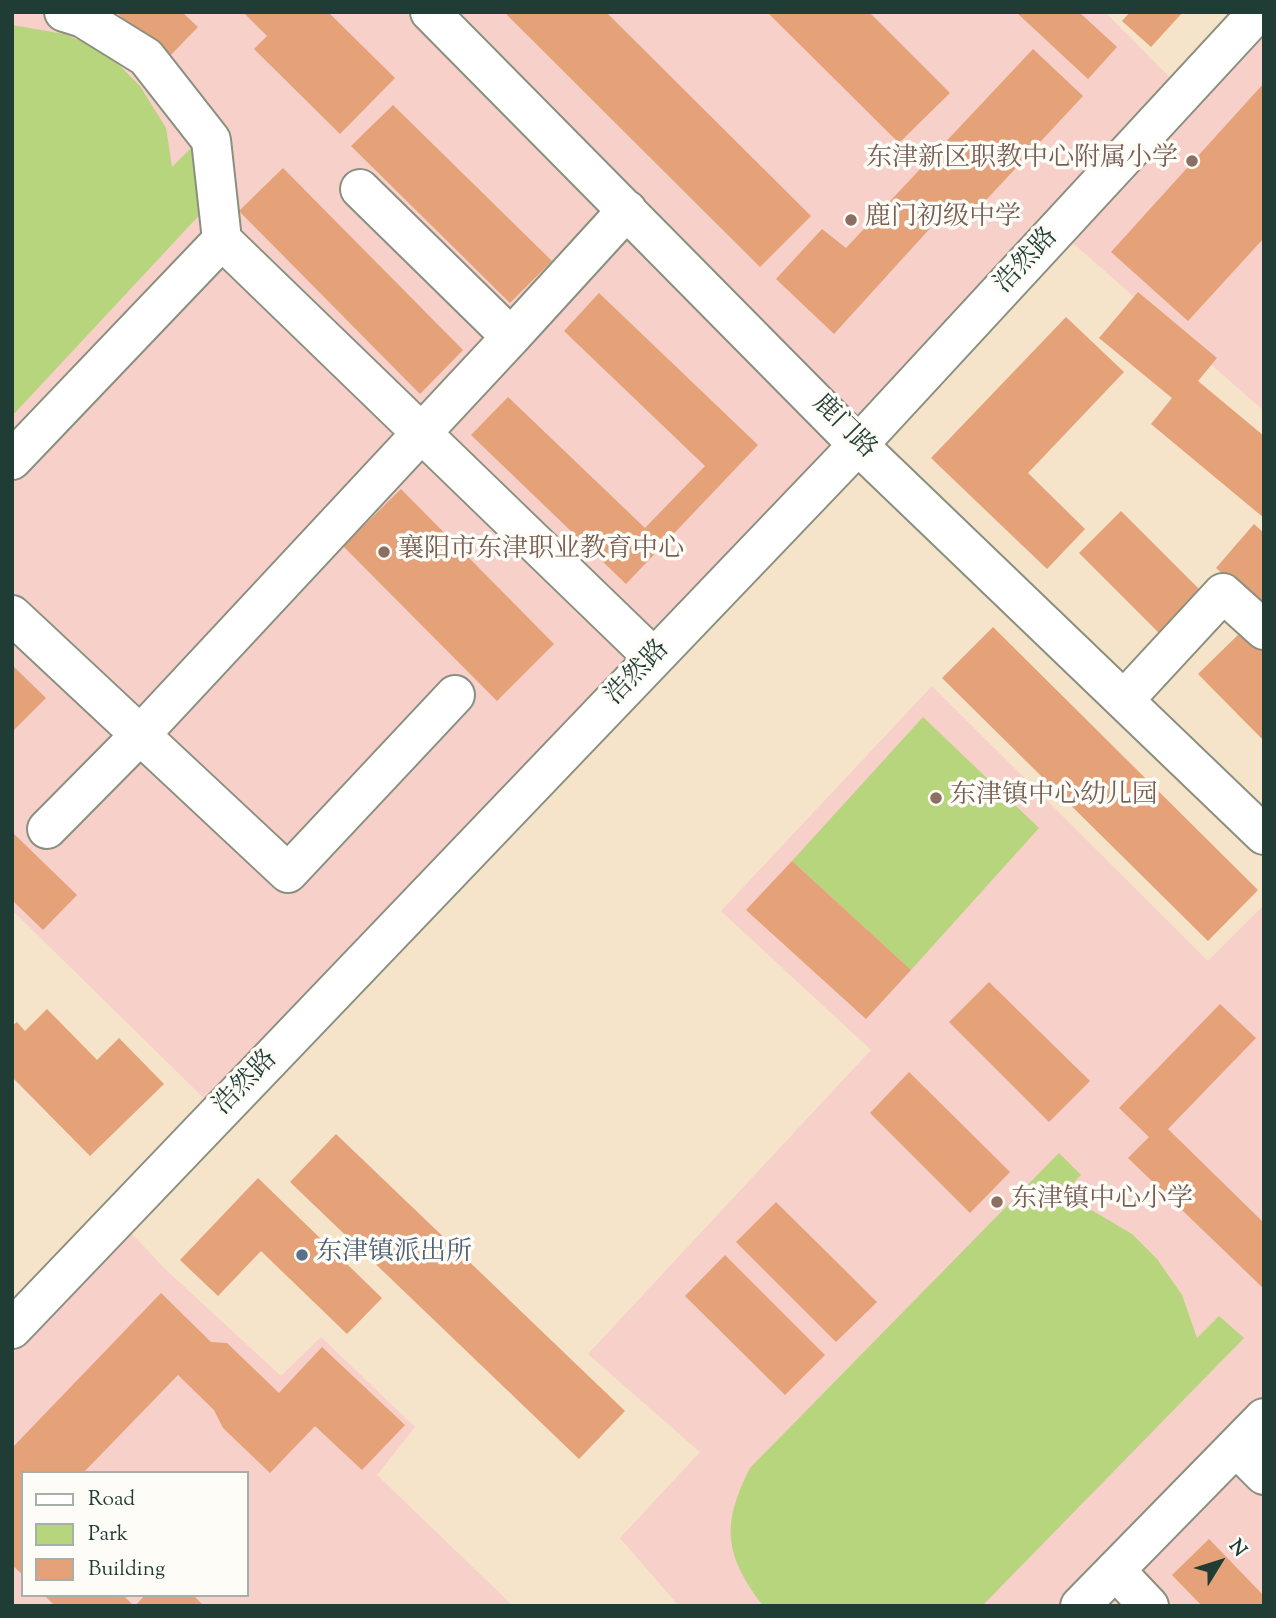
<!DOCTYPE html>
<html>
<head>
<meta charset="utf-8">
<style>
	body { margin:0 }
	#map { position:relative; width:1276px; height:1618px; overflow:hidden; background:#f5e3ca; font-family:"Sorts Mill Goudy",serif }
	canvas { display:block }
	.frame { position:absolute; inset:0; border:14px solid #1f3d34; pointer-events:none }
	.legend { position:absolute; left:21px; top:1471px; width:228px; height:126px; box-sizing:border-box; background:#fdfcf7; border:2px solid #a4b0a9; margin:0; padding:9px 12px; list-style:none; font-size:21px; color:#1f3d34 }
	.legend li { display:flex; align-items:center; gap:14px; height:35px }
	.legend b { width:35px; border:2px solid #a4b0a9 }
	.north { position:absolute; left:1185px; top:1527px; width:70px; height:70px; -webkit-text-stroke:5px #fdfcf7; paint-order:stroke; rotate:52deg; font-size:19px; font-weight:700; line-height:28px; text-align:center; color:#1f3d34 }
	.north::after { content:''; display:block; margin:auto; width:24px; height:32px; background:#1f3d34; clip-path:polygon(50% 0,100% 100%,50% 72%,0 100%) }
</style>
</head>
<body>
<div id="map">
<canvas width="1276" height="1618"></canvas>
<div class="frame"></div>
<ul class="legend">
<li><b style="height:9px;background:#fff"></b>Road</li>
<li><b style="height:19px;background:#b6d57c"></b>Park</li>
<li><b style="height:19px;background:#e5a177"></b>Building</li>
</ul>
<div class="north">N</div>
</div>
<script>
const g = document.querySelector('canvas').getContext('2d');
g.lineJoin = 'round';
function fill(path, color) { g.fillStyle = color; g.fill(path, 'evenodd'); }
function strokePath(path, color, width, dash) { g.strokeStyle = color; g.lineWidth = width; g.lineCap = dash ? 'butt' : 'round'; g.setLineDash(dash || []); g.stroke(path); }
function label(font, color, halo, rows, align = 'center') {
  g.font = font + ' "Sorts Mill Goudy","Noto Serif SC",serif'; g.lineWidth = 7; g.setLineDash([]); g.textBaseline = 'middle'; g.strokeStyle = halo; g.fillStyle = color; for (const [text, x, y, turn = 0] of rows) {
    g.save(); g.translate(x, y); g.rotate((+turn || 0) * Math.PI / 180); g.textAlign = isNaN(turn) ? turn : align; if (halo) g.strokeText(text, 0, 0); g.fillText(text, 0, 0); g.restore();
  }
}
const built = new Path2D(`
	M12 12H1105L1184 92 1264 12V411L1058 230 219 1113 12 910Z
	M932 686 1208 961 1264 905V1606H679L620 1538 700 1452 588 1354 871 1050 721 911Z
	M118 1219 164 1268 281 1376 321 1337 415 1427 377 1475 513 1606H12V1329ZM23 1473H247V1595H23Z`);
const green = new Path2D(`
	M12 25 64 34 105 51 140 86 166 128 172 167 199 140 206 208 12 416Z
	M923 717 1039 828 911 970 792 861Z
	M1059 1153 1081 1175 1055 1203 1093 1211 1132 1234 1157 1259 1182 1295 1197 1338 1219 1316 1244 1338 982 1606H763C724 1554 721 1525 750 1468Z`);
const building = new Path2D(`
	M116 12H182L198 27 166 60Z
	M243 12H328L395 78 340 134 254 49 267 36Z
	M504 12H606L811 216 760 267Z
	M767 12H869L950 93 899 143Z
	M1016 12H1079L1117 47 1088 79Z
	M1130 12H1183L1151 47 1122 21Z
	M1033 49 1083 96 960 228 944 213 834 334 776 279 822 229 846 248Z
	M1264 83V238L1188 321 1111 252Z
	M393 105 552 261 510 303 351 146Z
	M283 168 463 350 420 394 239 211Z
	M1138 292 1217 358 1198 381 1264 436V518L1151 424 1172 398 1099 338Z
	M599 293 758 445 626 584 471 435 508 397 645 528 705 466 564 331Z
	M1066 317 1124 372 1028 473 1085 529 1047 569 931 458Z
	M401 489 554 644 497 701 343 546Z
	M1121 511 1202 592 1160 634 1079 553Z
	M1254 524 1264 533V609L1216 568Z
	M993 627 1258 890 1208 941 942 678Z
	M1246 627 1264 645V741L1198 674Z
	M12 665 46 698 12 732Z
	M12 832 77 895 43 930 12 900Z
	M792 861 911 970 866 1019 746 910Z
	M989 982 1090 1081 1049 1122 949 1022Z
	M1220 1004 1256 1038 1168 1129 1264 1223V1289L1128 1158 1149 1137 1119 1108Z
	M47 1009 97 1060 119 1038 164 1084 90 1156 12 1077V1026L17 1022 25 1031Z
	M909 1072 1010 1172 970 1213 870 1113Z
	M336 1134 625 1411 579 1459 290 1182Z
	M258 1178 382 1298 347 1334 261 1251 218 1296 180 1260Z
	M776 1202 877 1302 836 1342 736 1242Z
	M725 1255 825 1355 785 1395 685 1296Z
	M161 1293 211 1342 227 1343 279 1393 322 1347 405 1425 362 1470 315 1426 270 1473 223 1428 214 1410 178 1375 83 1473H23V1575L12 1565V1448Z
	M1209 1539 1264 1596V1606H1202L1172 1575Z
	M44 1595H123L134 1606H55Z
	M145 1595H193L204 1606H135Z`);
const minor = new Path2D(`
	M64 12 83 18 146 57 211 140 222 240
	M430 12 858 445 1264 835
	M511 337 627 210
	M12 460 222 240 654 658
	M12 615 288 873 455 695
	M1124 700 1223 593 1264 630
	M47 829 140 735 511 337 360 189
	M12 1329 858 445 1258 12
	M1236 1447 1264 1475
	M1115 1570 1149 1606
	M1080 1606 1264 1418`);
const markers = [
	[1192,161,7,"#8d6e63"],
	[851,220,7,"#8d6e63"],
	[384,552,7,"#8d6e63"],
	[936,798,7,"#8d6e63"],
	[997,1202,7,"#8d6e63"],
	[302,1255,7,"#5c6f8a"]
];
const educationNames = [
	["东津新区职教中心附属小学",1178,161,"right"],
	["鹿门初级中学",865,220],
	["襄阳市东津职业教育中心",398,552],
	["东津镇中心幼儿园",950,798],
	["东津镇中心小学",1011,1202]
];
const streetNames = [
	["浩然路",1028,262,-47],
	["鹿门路",843,428,45],
	["浩然路",639,674,-46],
	["浩然路",247,1084,-46]
];
const serviceNames = [
	["东津镇派出所",316,1255]
];
fill(built, '#f7d0c9');
fill(green, '#b6d57c');
fill(building, '#e5a177');
strokePath(minor, '#8a907f', 42);
strokePath(minor, '#fff', 38);
for (const [x, y, r, color] of markers) { const dot = new Path2D(); dot.arc(x, y, r, 0, 2 * Math.PI); g.fillStyle = color; g.fill(dot); strokePath(dot, '#fdfcf7', 2.5); }
label('26px', '#785e54', '#fdfcf7', educationNames, 'left');
label('26px', '#1f3d34', '#fdfcf7', streetNames);
label('26px', '#4e5e75', '#fdfcf7', serviceNames, 'left');
</script>
</body>
</html>
